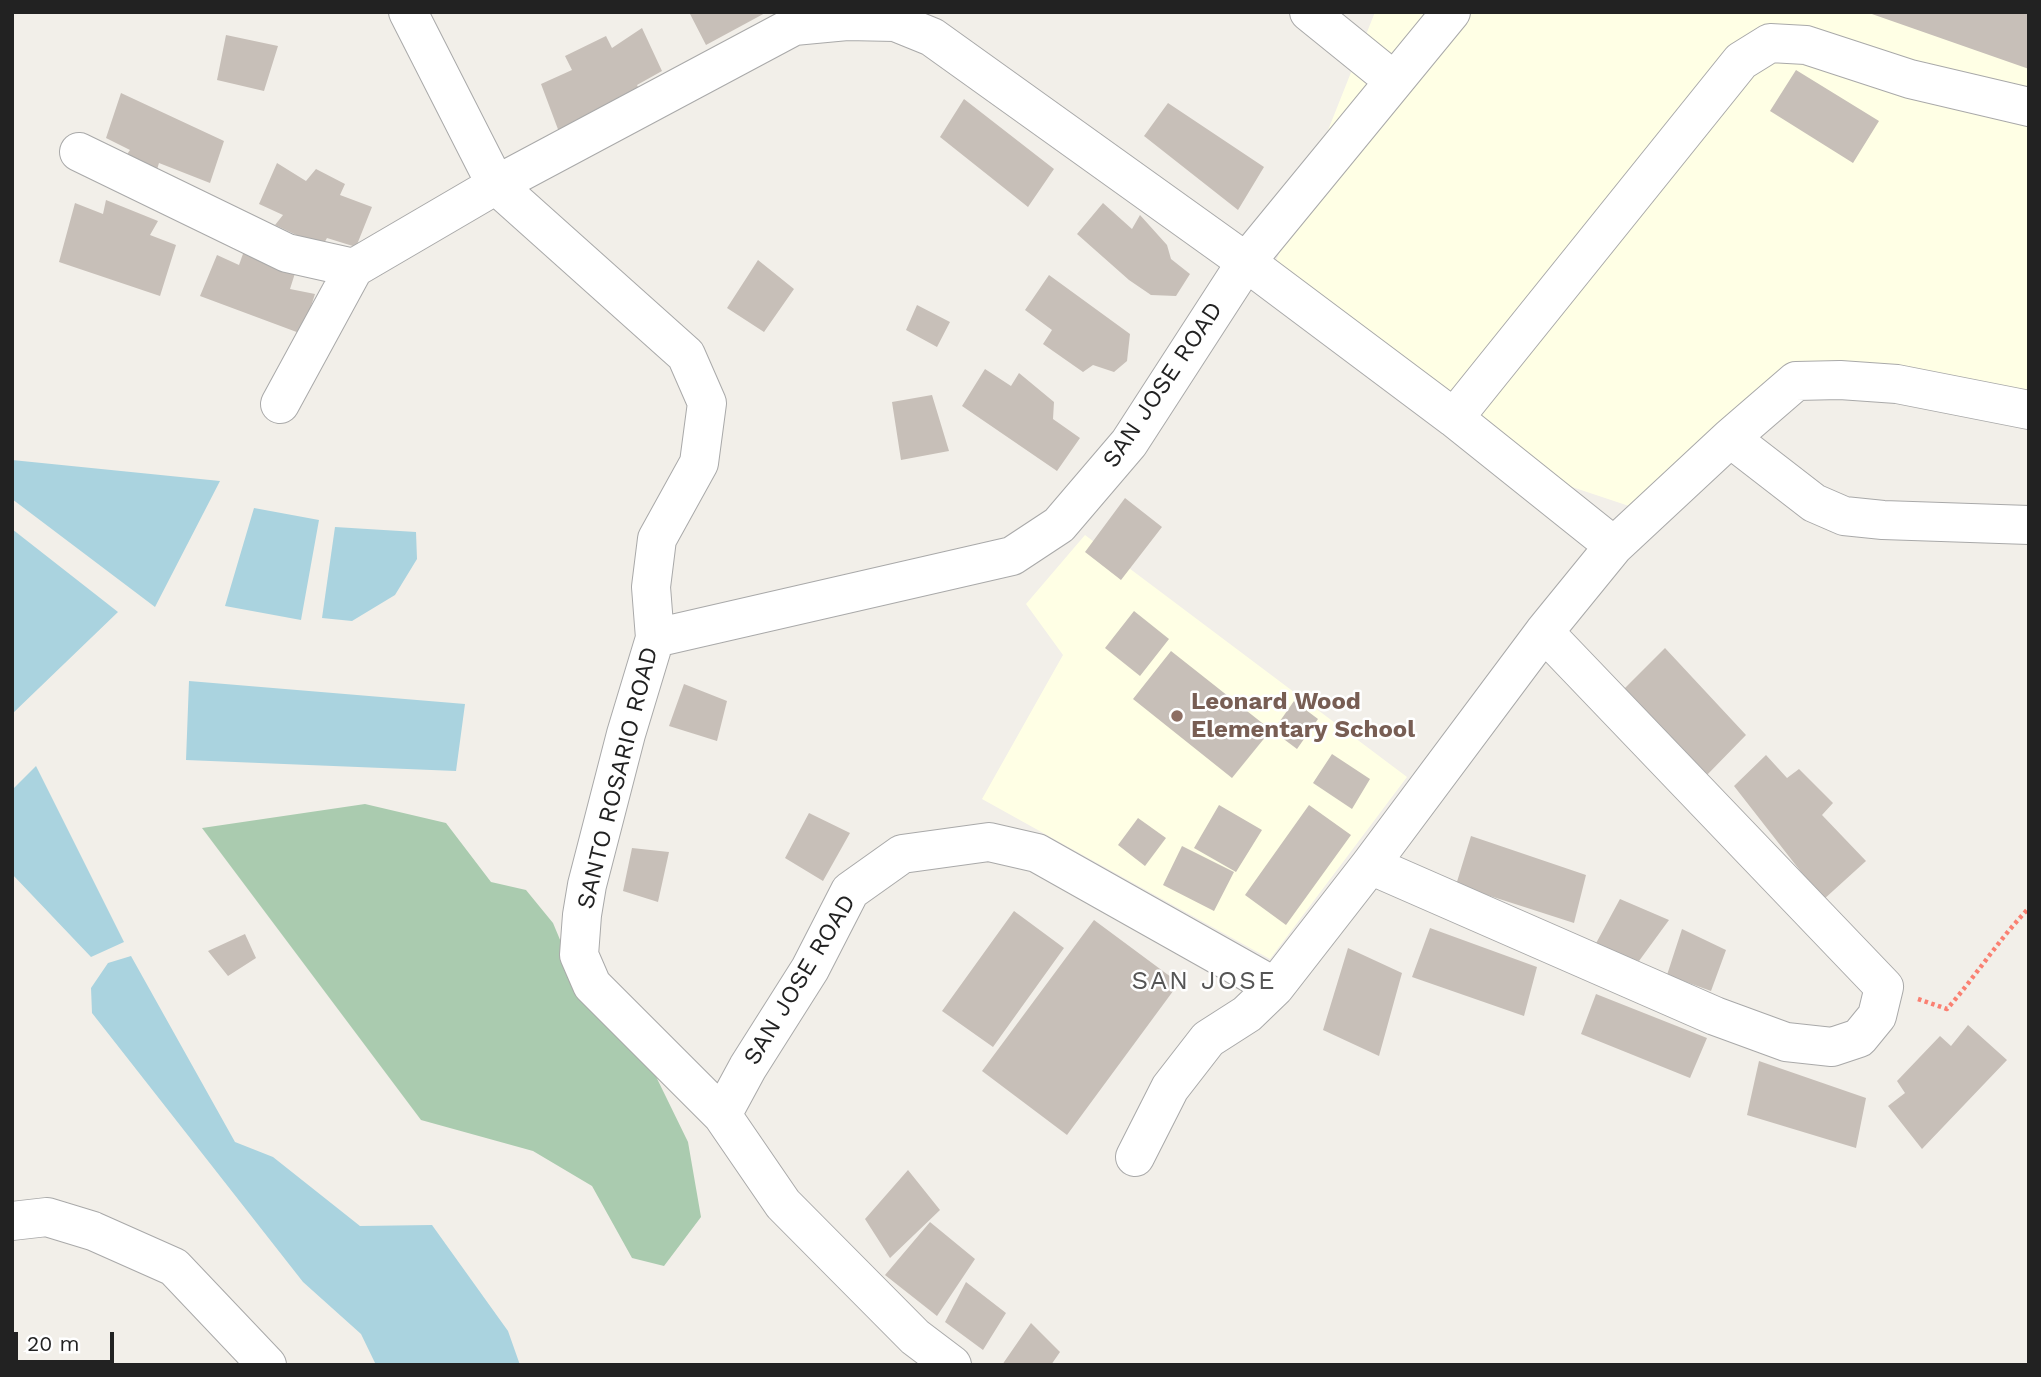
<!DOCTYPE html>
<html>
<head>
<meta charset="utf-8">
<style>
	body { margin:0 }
	#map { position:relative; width:2041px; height:1377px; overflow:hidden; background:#f2efe9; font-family:"Work Sans",sans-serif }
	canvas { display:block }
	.frame { position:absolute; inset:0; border:14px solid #222; pointer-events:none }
	.scale { position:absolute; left:14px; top:1332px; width:100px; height:32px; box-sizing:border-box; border:4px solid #222; border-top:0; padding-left:9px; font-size:21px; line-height:24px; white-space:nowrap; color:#222; -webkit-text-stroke:5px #fff; paint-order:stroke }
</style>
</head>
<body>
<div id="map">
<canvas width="2041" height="1377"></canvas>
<div class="frame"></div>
<div class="scale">20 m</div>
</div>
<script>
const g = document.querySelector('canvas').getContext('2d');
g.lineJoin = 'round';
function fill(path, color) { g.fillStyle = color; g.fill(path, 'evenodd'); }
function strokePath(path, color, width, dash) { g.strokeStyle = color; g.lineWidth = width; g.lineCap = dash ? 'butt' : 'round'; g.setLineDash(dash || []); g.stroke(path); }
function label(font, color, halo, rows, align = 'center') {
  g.font = font + ' "Work Sans",sans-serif'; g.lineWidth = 5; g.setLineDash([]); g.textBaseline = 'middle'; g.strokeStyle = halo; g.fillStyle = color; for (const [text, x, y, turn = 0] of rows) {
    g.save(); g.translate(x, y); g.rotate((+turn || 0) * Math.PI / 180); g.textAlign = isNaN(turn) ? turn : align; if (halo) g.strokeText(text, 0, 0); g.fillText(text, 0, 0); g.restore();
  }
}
const education = new Path2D(`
	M1375 12H2029V405L1793 366 1635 508 1554 481 1276 261Z
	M1085 535 1407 777 1270 959 982 799 1063 655 1026 604Z`);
const cemetery = new Path2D(`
	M365 804 446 823 491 882 526 890 553 923 589 1009 622 1027 645 1054 688 1142 701 1217 664 1266 632 1258 592 1186 533 1151 421 1120 202 828Z`);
const water = new Path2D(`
	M12 460 220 481 155 607 12 499Z
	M254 508 319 520 301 620 225 606Z
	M335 527 416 532 417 559 395 595 352 621 322 618Z
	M12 529 118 612 12 714Z
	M189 681 465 704 456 771 186 760Z
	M36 766 124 942 91 957 12 874V790Z
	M131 956 235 1142 273 1157 360 1226 432 1225 508 1331 520 1365H376L361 1334 303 1282 92 1013 91 988 108 963Z`);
const building = new Path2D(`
	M689 12H767L706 45Z
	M1869 12H2029V69L1869 13Z
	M642 28 662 71 637 85 642 95 559 132 541 84 572 70 565 56 606 36 612 48Z
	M226 35 278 46 264 91 217 80Z
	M1796 70 1879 121 1853 163 1770 111Z
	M121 93 224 141 210 183 159 163 155 176 123 160 130 150 106 138Z
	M964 99 1054 169 1028 207 940 137Z
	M1168 103 1264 167 1238 210 1144 136Z
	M277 163 306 181 316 169 345 184 340 195 372 207 356 247 327 238 322 247 275 225 283 215 259 204Z
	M106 200 158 221 150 235 176 245 160 296 59 262 75 203 103 214Z
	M1103 203 1132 229 1140 215 1167 245 1171 259 1190 274 1176 296 1151 295 1129 280 1077 234Z
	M244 251 296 270 290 289 315 294 302 334 200 296 217 255 239 265Z
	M758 260 794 289 764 332 727 308Z
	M1049 275 1130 334 1127 361 1114 372 1093 365 1083 372 1043 344 1052 330 1025 310Z
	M917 305 950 322 937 347 906 330Z
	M985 369 1011 386 1019 373 1054 402 1053 419 1080 438 1057 471 962 406Z
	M932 395 949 451 901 460 892 402Z
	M1125 498 1162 527 1121 580 1085 552Z
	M1134 611 1169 639 1140 676 1105 648Z
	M1665 648 1746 735 1706 776 1624 689Z
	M1171 651 1271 730 1232 778 1133 699Z
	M684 684 727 701 717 741 669 726Z
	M1294 701 1318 719 1297 749 1273 731Z
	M1332 754 1370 779 1352 809 1313 783Z
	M1766 755 1787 778 1799 769 1833 803 1822 815 1866 861 1823 900 1734 786Z
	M1219 805 1262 830 1236 872 1194 848Z
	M1309 805 1351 835 1286 925 1245 895Z
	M809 813 850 833 823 881 785 858Z
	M1138 818 1166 838 1145 866 1118 845Z
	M1471 836 1586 875 1574 923 1456 885Z
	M1182 846 1234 872 1214 911 1163 885Z
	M632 848 669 852 658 902 623 891Z
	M1620 899 1669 920 1639 961 1594 947Z
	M1014 911 1064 948 993 1047 942 1011Z
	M1094 920 1179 983 1067 1135 982 1071Z
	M1430 928 1537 967 1524 1016 1412 977Z
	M1682 929 1726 950 1711 991 1667 975Z
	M245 934 256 958 228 976 208 951Z
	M1348 948 1402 973 1379 1056 1323 1030Z
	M1596 994 1707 1038 1690 1078 1581 1034Z
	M1968 1025 2007 1060 1922 1149 1888 1106 1905 1093 1897 1081 1940 1036 1951 1046Z
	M1759 1061 1866 1098 1856 1148 1747 1115Z
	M908 1170 940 1210 890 1258 865 1219Z
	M930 1222 975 1259 937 1316 885 1275Z
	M966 1282 1006 1313 983 1350 945 1322Z
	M1031 1323 1060 1352 1051 1365H1002Z`);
const path = new Path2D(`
	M1918 999 1947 1009C1976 976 1999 939 2029 908`);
const minor = new Path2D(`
	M408 12 496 185 686 355 707 403 699 463 657 539 651 587 655 638 626 734 587 885 582 915 579 955 592 985 722 1115 783 1204 915 1337 952 1365
	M1309 12 1393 80
	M79 152 287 253 354 268
	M280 404 354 268 496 185 794 26 847 21 895 22 932 37 1246 262 1454 418 1614 546 1730 438 1796 381 1840 380 1897 384 2029 410
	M1454 418 1741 61 1770 43 1806 45 1910 79 2029 107
	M1730 438 1814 503 1844 516 1883 520 2029 525
	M655 638 1012 556 1059 525 1129 443 1246 262 1451 12
	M1370 865 1715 1016 1786 1042 1832 1047 1859 1038 1877 1016 1884 987 1544 632
	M722 1115 748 1067 810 969 850 891 902 854 989 842 1037 853 1275 987
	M1135 1157 1170 1088 1208 1039 1247 1014 1275 987 1370 865 1544 632 1614 546
	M12 1221 47 1217 93 1231 174 1267 267 1365`);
const markers = [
	[1177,716,7,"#8d6e63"]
];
const streetNames = [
	["SAN JOSE ROAD",1163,385,-56],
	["SANTO ROSARIO ROAD",618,778,-76],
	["SAN JOSE ROAD",800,980,-59]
];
const educationNames = [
	["Leonard Wood",1191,702],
	["Elementary School",1191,730]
];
const neighbourhoodNames = [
	["SAN JOSE",1204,981]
];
fill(education, '#ffffe5');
fill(cemetery, '#aacbaf');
fill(water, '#aad3df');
fill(building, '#c7bfb8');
strokePath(minor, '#a9a9a9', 40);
strokePath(path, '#fa8072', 4.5, [3.5, 3.5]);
strokePath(minor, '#fff', 38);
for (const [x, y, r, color] of markers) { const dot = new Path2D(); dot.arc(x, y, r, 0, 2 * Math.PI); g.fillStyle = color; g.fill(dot); strokePath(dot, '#fff', 2.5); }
label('24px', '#222', '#fff', streetNames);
label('bold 24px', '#785e54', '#fff', educationNames, 'left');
g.letterSpacing = '2px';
label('26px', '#555', '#fff', neighbourhoodNames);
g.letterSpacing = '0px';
</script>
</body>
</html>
